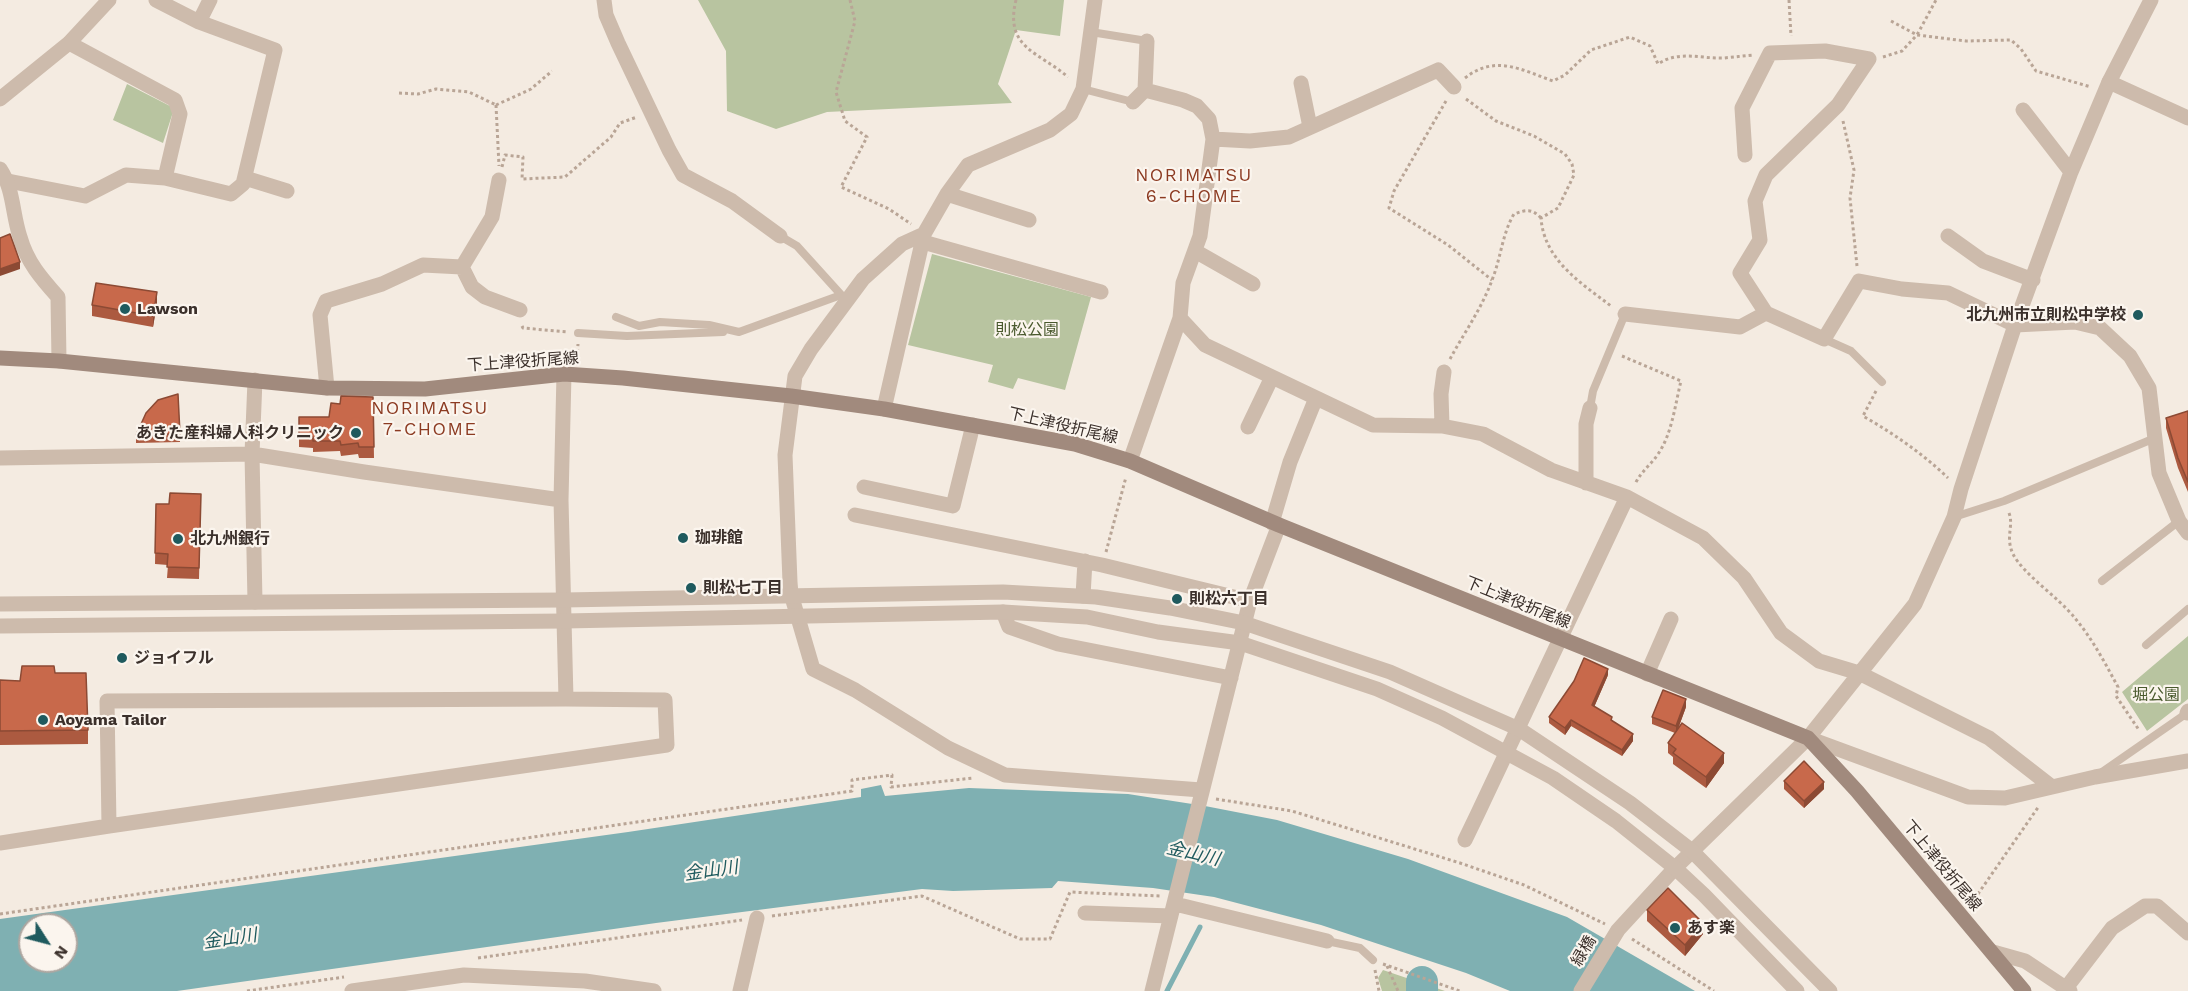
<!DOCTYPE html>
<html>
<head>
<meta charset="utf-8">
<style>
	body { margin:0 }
	#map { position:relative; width:2188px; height:991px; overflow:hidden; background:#f4ebe1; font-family:"Work Sans",sans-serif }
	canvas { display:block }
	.north { position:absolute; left:18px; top:913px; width:60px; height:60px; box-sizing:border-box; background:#fbf5ee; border:2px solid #aea6a0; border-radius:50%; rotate:126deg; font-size:16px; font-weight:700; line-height:24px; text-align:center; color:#3b302b }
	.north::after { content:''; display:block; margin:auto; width:21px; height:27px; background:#1f5a5e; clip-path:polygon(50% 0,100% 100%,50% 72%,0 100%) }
</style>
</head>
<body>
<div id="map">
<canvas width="2188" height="991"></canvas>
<div class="north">N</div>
</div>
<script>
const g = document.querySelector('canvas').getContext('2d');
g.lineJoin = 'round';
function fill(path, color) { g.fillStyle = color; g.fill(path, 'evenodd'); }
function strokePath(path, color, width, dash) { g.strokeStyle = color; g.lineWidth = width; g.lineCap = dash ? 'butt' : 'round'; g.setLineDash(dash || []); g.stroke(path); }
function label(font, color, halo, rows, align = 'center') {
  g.font = font + ' "Work Sans","Noto Sans JP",sans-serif'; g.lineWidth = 4.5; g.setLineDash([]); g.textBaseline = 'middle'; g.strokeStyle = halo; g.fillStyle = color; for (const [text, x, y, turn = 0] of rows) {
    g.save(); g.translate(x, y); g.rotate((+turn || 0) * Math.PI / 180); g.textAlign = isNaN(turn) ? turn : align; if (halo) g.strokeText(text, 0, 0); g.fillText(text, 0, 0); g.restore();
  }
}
const green = new Path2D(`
	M698 0H1064L1060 36 1016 30 998 84 1012 103 827 112 776 129 727 111 726 51Z
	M127 84 170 106 173 112 163 143 113 120Z
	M932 254 1091 297 1065 390 1018 378 1013 389 988 382 993 365 908 345Z
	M2188 636V699L2147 731 2122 692Z
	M1383 970 1445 991H1382L1378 978Z`);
const water = new Path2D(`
	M881 785 885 796 969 788 1128 794 1205 806 1277 820 1408 859 1567 917 1695 991H1510L1466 973 1321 925 1214 897 1153 888 1058 881 1052 888 953 891 922 889 656 923 177 991H0V919L628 832 861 797V789ZM30 925H66V961H30Z`);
const stream = new Path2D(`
	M1167 991 1200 927`);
const river = new Path2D(`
	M1422 982V991`);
const path = new Path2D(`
	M850 0 855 21 836 92 845 121 867 137 841 187 889 209 911 224
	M1016 0C1004 48 1039 52 1068 77
	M1789 0 1791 36
	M1891 21 1917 35 1936 0
	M1883 57 1902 51 1917 35 1966 41 2011 40 2021 49 2036 71 2091 87
	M1465 78C1495 54 1522 70 1553 81L1565 75 1591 50 1630 37 1650 46 1658 64C1679 50 1701 59 1724 58 1734 57 1743 56 1753 55
	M399 93 418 94 436 89 469 92 496 105
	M1466 99 1496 121 1534 136 1565 154 1572 164 1574 175 1558 208 1541 218C1544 260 1581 283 1611 306
	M1446 101 1394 191 1389 208 1448 245 1492 280
	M496 105 499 166
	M496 105 531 89 552 71
	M1843 121 1854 170 1850 198 1857 266
	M502 167 505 155 523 157 522 179 565 177 611 137 620 123 637 117
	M522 326 523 328 568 332
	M1622 356 1681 381C1675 405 1672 434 1658 454 1651 465 1642 470 1635 484
	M577 358 578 344
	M1450 359C1464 333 1482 308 1492 280 1501 258 1502 234 1514 214 1525 210 1532 208 1541 218
	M1876 391 1863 416C1894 434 1922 453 1948 478
	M2009 513C2014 526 2005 537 2013 554 2023 574 2059 598 2074 617 2092 638 2105 663 2118 687L2116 696 2139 730
	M1106 552 1126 477
	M1216 799 1292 811 1460 863 1524 885 1605 924
	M1971 904 2039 806
	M0 914 852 791V780L892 775 891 787 973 778
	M772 916 922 896 1020 939H1050L1070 892 1160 896
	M1632 939 1714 991
	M478 958 742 920
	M1383 964 1460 991
	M1387 966 1398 991
	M1375 970 1379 991
	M247 991 344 977`);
const service = new Path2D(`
	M1091 32 1147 41
	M1083 89 1133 102
	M780 236 797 246 844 298
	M616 317 639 326 660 322 709 325 739 332 841 295
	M578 333 627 336 723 332
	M1824 339 1851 351 1882 382
	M1590 408 1593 391 1625 314
	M1954 517 2004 501 2155 438
	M2102 581 2179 521
	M2146 645 2188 609
	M2102 772 2187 713
	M1327 941 1360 948 1373 960`);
const minor = new Path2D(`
	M604 0 606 15 618 43 669 150 683 175 732 201 780 236
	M199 22 210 0
	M69 43 175 100 180 114 165 178
	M1301 83 1310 127
	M1145 90 1147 41
	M0 99 69 43 109 0
	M2023 110 2071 172
	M1213 139 1250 141 1289 137 1438 70 1454 87
	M1745 155 1742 108 1770 53 1825 51 1869 59 1838 105 1766 175 1755 201 1760 240 1740 273 1766 313 1824 339 1859 281 1902 289 1948 293 2015 325 2075 322 2100 328 2130 356 2149 388 2159 473 2179 521 2188 533
	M245 178 287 191
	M8 181 85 196 126 175 165 178 231 194 243 184 275 50 199 22 156 0
	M947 194 1029 220
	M924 234 902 244 863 279 811 349 795 376 785 455 790 582 791 594 813 669 855 690 948 748 1005 775 1201 790
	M1948 236 1983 261 2033 280
	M923 242 1101 292
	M1195 251 1253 284
	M462 267 492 217 499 180
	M462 267 472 287 485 297 520 310
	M1625 314 1740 327 1766 313
	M1180 318 1205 345 1373 425 1442 426 1483 434 1551 470 1627 497 1703 538 1744 578 1781 633 1819 661 1859 673 1989 738 2052 787
	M564 374 561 500 566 699
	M255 380 252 454 255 602
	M327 388 320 315 326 301 382 284 423 265 462 267
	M884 409 924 234 947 194 968 165 1050 130 1071 114 1083 89 1095 0
	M1442 426 1441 394 1444 372
	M1248 427 1272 377
	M0 458 252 454 364 472 561 500
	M1130 461 1180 318 1183 283 1200 236 1213 139 1209 119 1197 106 1183 100 1145 90 1133 102
	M1586 483V424L1590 408
	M864 487 953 506 973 425
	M855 515 1102 565 1250 601
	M1272 523 1290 462 1316 398
	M1083 596 1085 561
	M1003 612 1009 627 1058 644 1231 678
	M1647 674 1671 619
	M2187 713 2188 711
	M1808 738 1968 797 2005 798 2095 777 2188 761
	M1465 840C1520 726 1573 611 1627 497
	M0 843 109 826 667 745 665 700 566 699 107 701 109 826
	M1175 904 1327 941
	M1085 913 1171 916
	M1993 952 2025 961 2070 991
	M2066 988 2112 928 2145 906H2157L2188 933
	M352 991 464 975 585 981 654 991
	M740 991 757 918
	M1152 991 1250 601 1279 525
	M1581 991 1618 930 1675 868 1808 738 1915 604 1954 517 1961 489 2015 325 2071 172 2109 82`);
const tertiary = new Path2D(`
	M2151 0 2109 82 2188 118
	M0 169C14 190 12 213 20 237 27 262 41 278 58 297L59 361
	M0 604 564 600 1003 592 1096 597 1170 608 1244 623 1390 672 1519 729 1630 803 1692 851 1830 991
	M0 626 565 621 1003 612 1087 617 1158 632 1240 643 1377 689 1442 718 1553 778 1616 821 1675 868 1704 895 1797 991`);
const secondary = new Path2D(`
	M0 358 59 361 327 388 425 389 564 374 623 378 791 396 884 409 1075 444 1130 461 1279 525 1808 738 1857 791 2024 991`);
const wall = new Path2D(`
	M157 303 153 327 92 316V305Z
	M178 394 180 442 136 443V435Z
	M373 397 374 458H359L358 454 341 456 340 451 313 452V448L299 447V417H329L340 404Z
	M2188 411V492L2178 468 2166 428V418Z
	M201 494 199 579 167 578 168 565 155 564 156 504H169Z
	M55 673 88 730V744L0 745V680L20 681Z
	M1608 675 1594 707 1612 720 1633 741 1622 756 1571 726 1565 735 1549 723V717Z
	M1686 707 1678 729 1724 763 1706 788 1673 764V757L1668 753V743L1675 733 1652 724V717Z
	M1784 781 1824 789 1804 808 1784 789Z
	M1647 910 1703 934 1685 956 1647 921Z`);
const shadedWall = new Path2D(`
	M20 262V269L0 276V269Z
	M157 292V303L153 327V316Z
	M1608 669V675L1592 712V705Z
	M1686 699V707L1676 734V726Z
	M1571 720V726L1565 735V728Z
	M1633 734V741L1622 756V750Z
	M1724 753V763L1706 788V777Z
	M1824 782V789L1804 808V801Z
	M1703 923V934L1685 956V945Z`);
const building = new Path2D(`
	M10 234 20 262 0 269V238Z
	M96 283 157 292 153 316 92 305Z
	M178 394 180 434 136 435 146 413 158 400Z
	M341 396 373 397 374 447H359L358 443 341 445 340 441H313V437L299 436V417H329L331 403 340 404Z
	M2188 411V482L2178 458 2166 418Z
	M170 493 201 494 199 568 167 567 168 554 155 553 156 504H169Z
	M1584 658 1608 669 1592 705 1612 717 1611 720 1633 734 1622 750 1571 720 1565 728 1549 717 1574 681Z
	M22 666H54L55 673H86L88 730 0 731V680L20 681Z
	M1663 690 1686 699 1676 726 1652 717Z
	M1682 723 1724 753 1706 777 1673 753 1676 749 1668 743Z
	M1804 761 1824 782 1804 801 1784 781Z
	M1668 888 1703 923 1685 945 1647 910Z`);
const markers = [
	[125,309,6,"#1f5a5e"],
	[2138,315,6,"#1f5a5e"],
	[356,433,6,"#1f5a5e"],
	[683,538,6,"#1f5a5e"],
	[178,539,6,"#1f5a5e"],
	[691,588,6,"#1f5a5e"],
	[1177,599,6,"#1f5a5e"],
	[122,658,6,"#1f5a5e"],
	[43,720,6,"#1f5a5e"],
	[1675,928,6,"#1f5a5e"]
];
const poiNames = [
	["Lawson",137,309],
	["北九州市立則松中学校",2126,315,"right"],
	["あきた産科婦人科クリニック",344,433,"right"],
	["珈琲館",695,538],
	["北九州銀行",190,539],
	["則松七丁目",703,588],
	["則松六丁目",1189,599],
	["ジョイフル",134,658],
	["Aoyama Tailor",55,720],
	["あす楽",1687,928]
];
const parkNames = [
	["則松公園",1027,330],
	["堀公園",2156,695]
];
const streetNames = [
	["下上津役折尾線",523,362,-4],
	["下上津役折尾線",1063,426,13],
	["下上津役折尾線",1518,603,22],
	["下上津役折尾線",1942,866,50],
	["緑橋",1584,951,-59]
];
const neighbourhoodNames = [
	["NORIMATSU",1194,176],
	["6-CHOME",1194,197],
	["NORIMATSU",430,409],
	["7-CHOME",430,430]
];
const waterNames = [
	["金山川",1193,854,13],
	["金山川",711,871,-8],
	["金山川",230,939,-8]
];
fill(green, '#b8c4a0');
fill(water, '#7fb0b2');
strokePath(stream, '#7fb0b2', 5);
strokePath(river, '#7fb0b2', 32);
strokePath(path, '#b9a596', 3, [3, 3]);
strokePath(service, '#cdbbac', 8);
strokePath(minor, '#cdbbac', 15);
strokePath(tertiary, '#cdbbac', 15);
strokePath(secondary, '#a18a7d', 15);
fill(wall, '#ac5a40');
fill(shadedWall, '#8c4a34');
fill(building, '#c8694b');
strokePath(building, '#8c4a34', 1.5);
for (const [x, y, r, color] of markers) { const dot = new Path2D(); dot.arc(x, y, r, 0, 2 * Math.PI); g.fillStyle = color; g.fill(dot); strokePath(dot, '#fbf5ee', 2); }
label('bold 16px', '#3b302b', '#fbf5ee', poiNames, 'left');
label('16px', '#4a5a2e', '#fbf5ee', parkNames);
label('16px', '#3b302b', '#fbf5ee', streetNames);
g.letterSpacing = '1.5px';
label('18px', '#8c3b22', '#fbf5ee', neighbourhoodNames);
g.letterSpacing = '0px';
label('italic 18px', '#1f5a5e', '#fbf5ee', waterNames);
</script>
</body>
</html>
